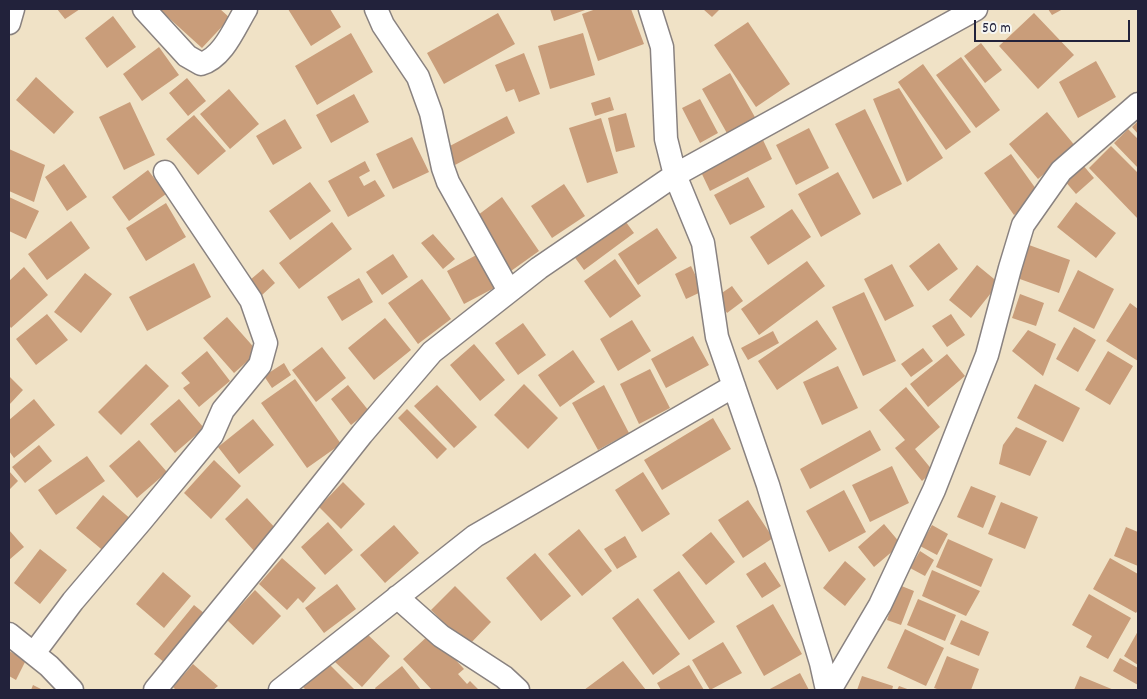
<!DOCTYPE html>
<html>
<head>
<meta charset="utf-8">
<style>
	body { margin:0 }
	#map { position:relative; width:1147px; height:699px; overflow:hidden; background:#f0e2c6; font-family:Dekko,sans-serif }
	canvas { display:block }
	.frame { position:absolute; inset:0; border:10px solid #22223b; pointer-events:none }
	.scale { position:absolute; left:974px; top:20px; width:156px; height:22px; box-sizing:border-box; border:2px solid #22223b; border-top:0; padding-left:6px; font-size:15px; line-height:18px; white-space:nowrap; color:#22223b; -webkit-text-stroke:4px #f6f6f2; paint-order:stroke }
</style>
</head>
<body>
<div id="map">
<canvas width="1147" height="699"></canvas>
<div class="frame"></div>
<div class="scale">50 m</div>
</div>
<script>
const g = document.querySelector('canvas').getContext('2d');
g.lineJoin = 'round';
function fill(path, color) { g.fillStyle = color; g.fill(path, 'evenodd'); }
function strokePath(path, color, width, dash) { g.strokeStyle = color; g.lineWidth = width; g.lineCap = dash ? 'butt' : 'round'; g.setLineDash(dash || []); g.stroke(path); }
const building = new Path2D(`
	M57 9H80L65 19Z
	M159 9H220L230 18 202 48Z
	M288 9H330L341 27 311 46Z
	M550 9H588L554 21Z
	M596 9H631L644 44 598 61 582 14Z
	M703 9H720L712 17Z
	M1048 9H1063L1052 15Z
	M498 13 515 44 444 84 427 53Z
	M1034 13 1074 55 1038 89 999 46Z
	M113 16 136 47 107 68 85 38Z
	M748 22 790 84 756 107 714 45Z
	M351 33 373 72 317 105 295 66Z
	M583 33 595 75 550 89 538 46Z
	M981 43 1002 70 985 83 964 56Z
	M159 47 179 75 142 101 123 74Z
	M524 53 540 94 519 102 514 89 506 92 495 65Z
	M961 57 1000 110 976 128 936 75Z
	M1096 61 1116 97 1078 118 1059 82Z
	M923 64 971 132 946 150 898 82Z
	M730 73 756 119 728 135 702 89Z
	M36 77 74 112 54 134 16 100Z
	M187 78 206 101 188 116 169 93Z
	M899 88 943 158 907 182 873 99Z
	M229 89 259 124 230 149 200 114Z
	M354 94 369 122 331 143 316 115Z
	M610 97 614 110 595 116 591 103Z
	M700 99 718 133 700 143 682 108Z
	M130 102 155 155 124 170 99 117Z
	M865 109 902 184 873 199 835 124Z
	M1047 112 1076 147 1038 179 1009 144Z
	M626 113 635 147 616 152 608 118Z
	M194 115 226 151 198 175 166 139Z
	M507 116 515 133 455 165 446 148Z
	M601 118 618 173 587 183 569 128Z
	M285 119 302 148 273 165 256 136Z
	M1138 121V134L1132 127Z
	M809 128 829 168 796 185 776 145Z
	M1128 129 1138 139V168L1114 143Z
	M412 137 429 172 393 189 376 154Z
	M763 140 772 159 710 191 701 172Z
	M1111 146 1138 173V219L1089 168Z
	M9 149 45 165 34 202 9 191Z
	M1011 154 1041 196 1014 215 984 173Z
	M365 161 370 171 359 177 364 186 375 180 385 196 348 217 328 181Z
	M64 164 87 197 67 211 45 177Z
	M1082 164 1094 178 1076 194 1064 180Z
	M148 170 166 194 129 221 112 197Z
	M838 172 861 214 821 237 798 194Z
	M748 177 765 207 730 225 714 195Z
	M310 182 331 211 290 240 269 211Z
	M564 184 585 216 552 238 531 206Z
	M9 197 39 211 26 239 9 231Z
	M502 197 539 251 511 271 474 218Z
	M1076 202 1116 233 1096 258 1057 227Z
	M166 203 186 237 146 261 126 228Z
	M792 209 811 237 768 265 750 237Z
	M623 218 634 233 584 270 573 255Z
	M71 221 90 248 47 280 28 254Z
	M332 222 352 249 299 289 279 263Z
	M657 228 677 258 638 285 618 254Z
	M433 234 455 259 443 269 421 243Z
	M939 243 958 269 928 291 909 266Z
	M1029 245 1070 260 1059 293 1017 278Z
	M480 253 498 286 464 304 447 271Z
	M393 254 408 277 382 295 366 272Z
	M615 259 641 296 610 318 584 281Z
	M807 261 825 286 759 335 741 309Z
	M194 263 211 297 147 331 129 297Z
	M892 264 914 306 885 321 864 279Z
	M977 265 999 283 971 318 949 300Z
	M691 266 703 291 686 299 675 274Z
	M24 267 48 295 11 328 9 325V281Z
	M263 269 275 283 262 295 250 280Z
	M1078 270 1114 289 1094 329 1058 311Z
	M85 273 112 294 81 333 54 312Z
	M359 278 373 302 342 321 327 297Z
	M422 279 451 319 418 344 388 303Z
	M732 286 743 301 727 313 716 297Z
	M864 292 896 361 863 376 832 307Z
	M1020 294 1044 303 1036 326 1012 318Z
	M1130 303 1138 309V361L1106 341Z
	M47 314 68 340 36 365 16 339Z
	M951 314 965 335 947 347 932 326Z
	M227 317 258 352 234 373 203 338Z
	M385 318 411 350 374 380 348 348Z
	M632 320 651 351 618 371 600 339Z
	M817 320 837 349 777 390 758 361Z
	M523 323 546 355 518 375 495 343Z
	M1074 327 1096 340 1078 372 1056 359Z
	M1028 330 1056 344 1043 376 1012 351Z
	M773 331 779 343 748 360 741 348Z
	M693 336 709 365 666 388 651 359Z
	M474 344 505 380 480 401 450 365Z
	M322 347 346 378 316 402 292 370Z
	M923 348 933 361 911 377 901 364Z
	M573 350 595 382 560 407 538 375Z
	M207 351 230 381 199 407 183 388 190 383 181 373Z
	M1108 351 1133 366 1110 405 1085 390Z
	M947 354 965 376 928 407 910 384Z
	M284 363 291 375 272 388 264 376Z
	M146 364 169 386 121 435 98 412Z
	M838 366 858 408 822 425 803 382Z
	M650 369 670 408 639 424 620 384Z
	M9 376 23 390 9 405Z
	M295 379 341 444 307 468 261 403Z
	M524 384 558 418 528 449 494 415Z
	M1035 384 1080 408 1063 442 1017 418Z
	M348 385 369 411 351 425 331 399Z
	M437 385 477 427 454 448 414 406Z
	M604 385 629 433 598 450 572 403Z
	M906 387 940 427 915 449 933 471 922 481 895 448 905 440 879 410Z
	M34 399 55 425 14 458 9 451V420Z
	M179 399 204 428 175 453 150 424Z
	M407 409 447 449 437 459 398 418Z
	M713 418 731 449 662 490 644 460Z
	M253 419 274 445 239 474 218 447Z
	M1016 427 1047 441 1030 476 999 464 1003 445Z
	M870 430 881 450 810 489 800 469Z
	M139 440 167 472 137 498 109 466Z
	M39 445 52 461 25 483 12 467Z
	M87 456 105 481 56 515 38 490Z
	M214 460 241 486 211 519 184 493Z
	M892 466 909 503 870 522 852 485Z
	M9 471 18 481 9 490Z
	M643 472 670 514 642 532 615 490Z
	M343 482 365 504 341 529 319 507Z
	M971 486 996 496 983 528 957 517Z
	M844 490 866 532 829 552 806 511Z
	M103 495 133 521 106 553 76 528Z
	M247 498 279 532 256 553 225 519Z
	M748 500 773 538 743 558 718 520Z
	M1001 502 1038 517 1025 549 988 534Z
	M328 522 353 550 325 575 301 547Z
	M884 524 901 544 874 567 858 547Z
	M394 525 419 553 385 583 360 555Z
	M932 525 948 534 937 555 920 546Z
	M1126 527 1138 532V566L1114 556Z
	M579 529 612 571 582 596 548 554Z
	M9 530 24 547 9 560Z
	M711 532 735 562 706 585 682 555Z
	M625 536 637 557 617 569 604 549Z
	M948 539 993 559 981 587 936 567Z
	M40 549 67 570 40 604 14 583Z
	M920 551 934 560 925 576 910 568Z
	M535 553 571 596 541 621 506 578Z
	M282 558 316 588 303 603 298 598 287 610 259 584Z
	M1110 558 1138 574V610L1136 613 1093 589Z
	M845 561 866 579 845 606 823 588Z
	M765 562 781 586 762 598 746 574Z
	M932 570 980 591 966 616 922 596Z
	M679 571 715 622 689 640 653 590Z
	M163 572 191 596 164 628 136 604Z
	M337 584 356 609 324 633 305 608Z
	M899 585 914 591 901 625 887 620Z
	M455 586 491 622 468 646 431 610Z
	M255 590 281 616 253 645 227 620Z
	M1089 594 1131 618 1108 659 1086 647 1092 636 1072 625Z
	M638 598 680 654 653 675 612 618Z
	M918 599 956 615 945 641 907 625Z
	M773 604 802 654 764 676 736 626Z
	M194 605 210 618 170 667 154 654Z
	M961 620 989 632 979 656 950 644Z
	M905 629 944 648 926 686 887 668Z
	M364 631 390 656 362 687 335 662Z
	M1138 631V665L1124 656Z
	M431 633 464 669 458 674 467 684 470 681 479 690H432L403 659Z
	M723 642 742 673 710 690 692 660Z
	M9 651 26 660 16 680 9 676Z
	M947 656 979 669 971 690H940L934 688Z
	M1120 658 1138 668V685L1113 671Z
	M623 661 646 690H584Z
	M328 663 355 690H306L303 687Z
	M193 664 218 686 213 690H176L173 687Z
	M689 665 704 690H661L657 683Z
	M402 666 421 690H376L375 688Z
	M800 673 809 690H768Z
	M862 676 893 686 892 690H857Z
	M1080 676 1114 690H1074Z
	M33 685 43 690H31Z
	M899 686 910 690H897Z`);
const minor = new Path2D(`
	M144 9 187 56 201 64C223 58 235 27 246 9
	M376 9 383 25 418 77 431 113 443 168 448 182 509 291
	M650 9 662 47 666 139 675 175 703 243 717 337 768 485 821 663 827 690
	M9 23 13 9
	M397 597 441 636 504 677 518 690
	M9 634 49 666 72 690
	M34 653 73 601 142 520 212 435 223 410 260 365 266 343 251 300 165 172
	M155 690 282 535 362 434 432 352 539 268 675 175 976 9
	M280 690 475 536 734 386
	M830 690 880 605 934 490 987 355 1010 268 1023 225 1061 171 1138 104`);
fill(building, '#c99d7a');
strokePath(minor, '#898280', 25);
strokePath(minor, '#fff', 22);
</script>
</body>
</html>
